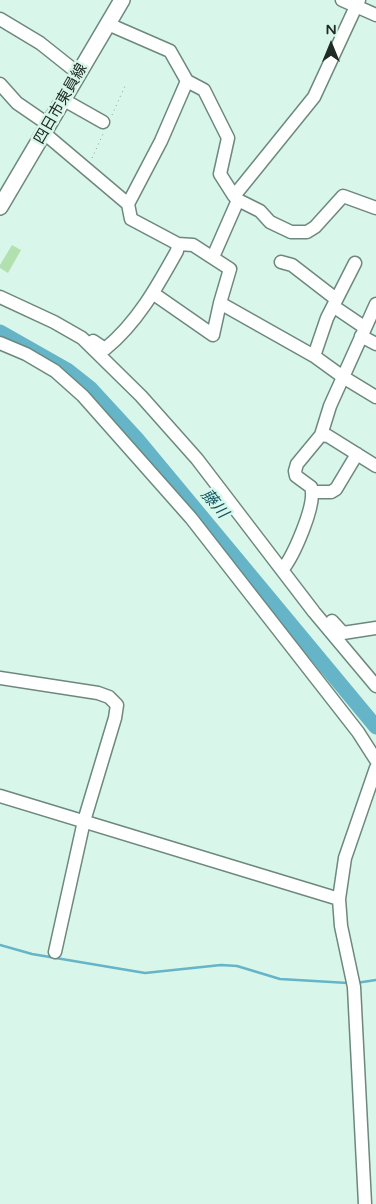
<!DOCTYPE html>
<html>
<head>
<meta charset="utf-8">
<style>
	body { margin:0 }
	#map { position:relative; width:376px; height:1204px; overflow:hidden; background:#d8f6e9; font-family:"Varela Round",sans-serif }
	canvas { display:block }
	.north { position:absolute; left:306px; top:20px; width:50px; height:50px; -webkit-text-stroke:4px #d8f6e9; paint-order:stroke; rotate:0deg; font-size:14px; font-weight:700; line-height:20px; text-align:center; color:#202b26 }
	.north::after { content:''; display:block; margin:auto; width:18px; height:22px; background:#202b26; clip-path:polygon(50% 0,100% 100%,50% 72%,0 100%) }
</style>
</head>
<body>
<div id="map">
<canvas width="376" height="1204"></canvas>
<div class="north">N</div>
</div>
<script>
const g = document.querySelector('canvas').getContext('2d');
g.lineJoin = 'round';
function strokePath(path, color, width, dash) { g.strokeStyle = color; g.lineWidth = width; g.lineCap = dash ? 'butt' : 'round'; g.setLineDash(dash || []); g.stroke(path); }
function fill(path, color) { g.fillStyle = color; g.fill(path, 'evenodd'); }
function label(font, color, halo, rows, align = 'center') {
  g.font = font + ' "Varela Round","Noto Sans JP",sans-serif'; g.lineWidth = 5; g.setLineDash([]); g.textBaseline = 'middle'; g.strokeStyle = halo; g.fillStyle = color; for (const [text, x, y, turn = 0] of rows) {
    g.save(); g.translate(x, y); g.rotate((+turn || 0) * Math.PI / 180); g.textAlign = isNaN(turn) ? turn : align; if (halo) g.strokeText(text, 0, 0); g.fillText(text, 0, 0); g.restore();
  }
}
const stream = new Path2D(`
	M0 945 32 954 145 973 221 965 237 966 280 979 348 983
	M356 983 376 980`);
const river = new Path2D(`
	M0 332 67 370 91 389 137 439 376 727`);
const building = new Path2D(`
	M12 245 21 250 8 273 0 268V265Z`);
const path = new Path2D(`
	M112 115 125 86
	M92 158 104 132`);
const minor = new Path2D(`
	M342 0 376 15
	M0 19 40 43 79 74
	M108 24 170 51 187 81 204 90 228 138 220 174 234 196
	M0 84 17 103 49 125
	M64 100 103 122
	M44 133 128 204 131 219 178 244 193 245 230 269 220 303 314 356 343 377 376 397
	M238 200 260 211 270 222 291 232H307L315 227 343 196 376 208
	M128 204 161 141 187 81
	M213 257 238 200 234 196 314 97 359 0
	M281 262 292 265 336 299
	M154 294 213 335 220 303
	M0 297 54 322 82 338 141 396 197 459 314 612 376 686
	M333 306 364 327
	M361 336 376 344
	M93 341 105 349C137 323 157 287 177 251L178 244
	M0 343 26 354 55 371 83 396 191 518 358 732 376 760
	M314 356 327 318 355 263
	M321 435 328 436 376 466
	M312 492H331L336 489 357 454
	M282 570C293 557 317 504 311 487L296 476 295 471 297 464 321 435 330 406 376 304
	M332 621 343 633 376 628
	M0 678 98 693 109 697 117 705 115 718 84 821 55 952
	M0 796 339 899
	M365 1204 354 987 341 926 339 899 345 858 376 768`);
const major = new Path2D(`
	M0 207 122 0`);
const streetNames = [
	["四日市東員線",61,104,-60]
];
const waterNames = [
	["藤川",214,504,50]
];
strokePath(stream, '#65b4c8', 2.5);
strokePath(river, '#65b4c8', 15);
fill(building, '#b2e1af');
strokePath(minor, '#6d887d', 15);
strokePath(major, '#6d887d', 18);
strokePath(path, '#899f96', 1, [1, 4]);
strokePath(minor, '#fff', 12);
strokePath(major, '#fff', 15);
label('15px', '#202b26', '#d8f6e9', streetNames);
label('italic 16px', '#0e5462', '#d8f6e9', waterNames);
</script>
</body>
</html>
